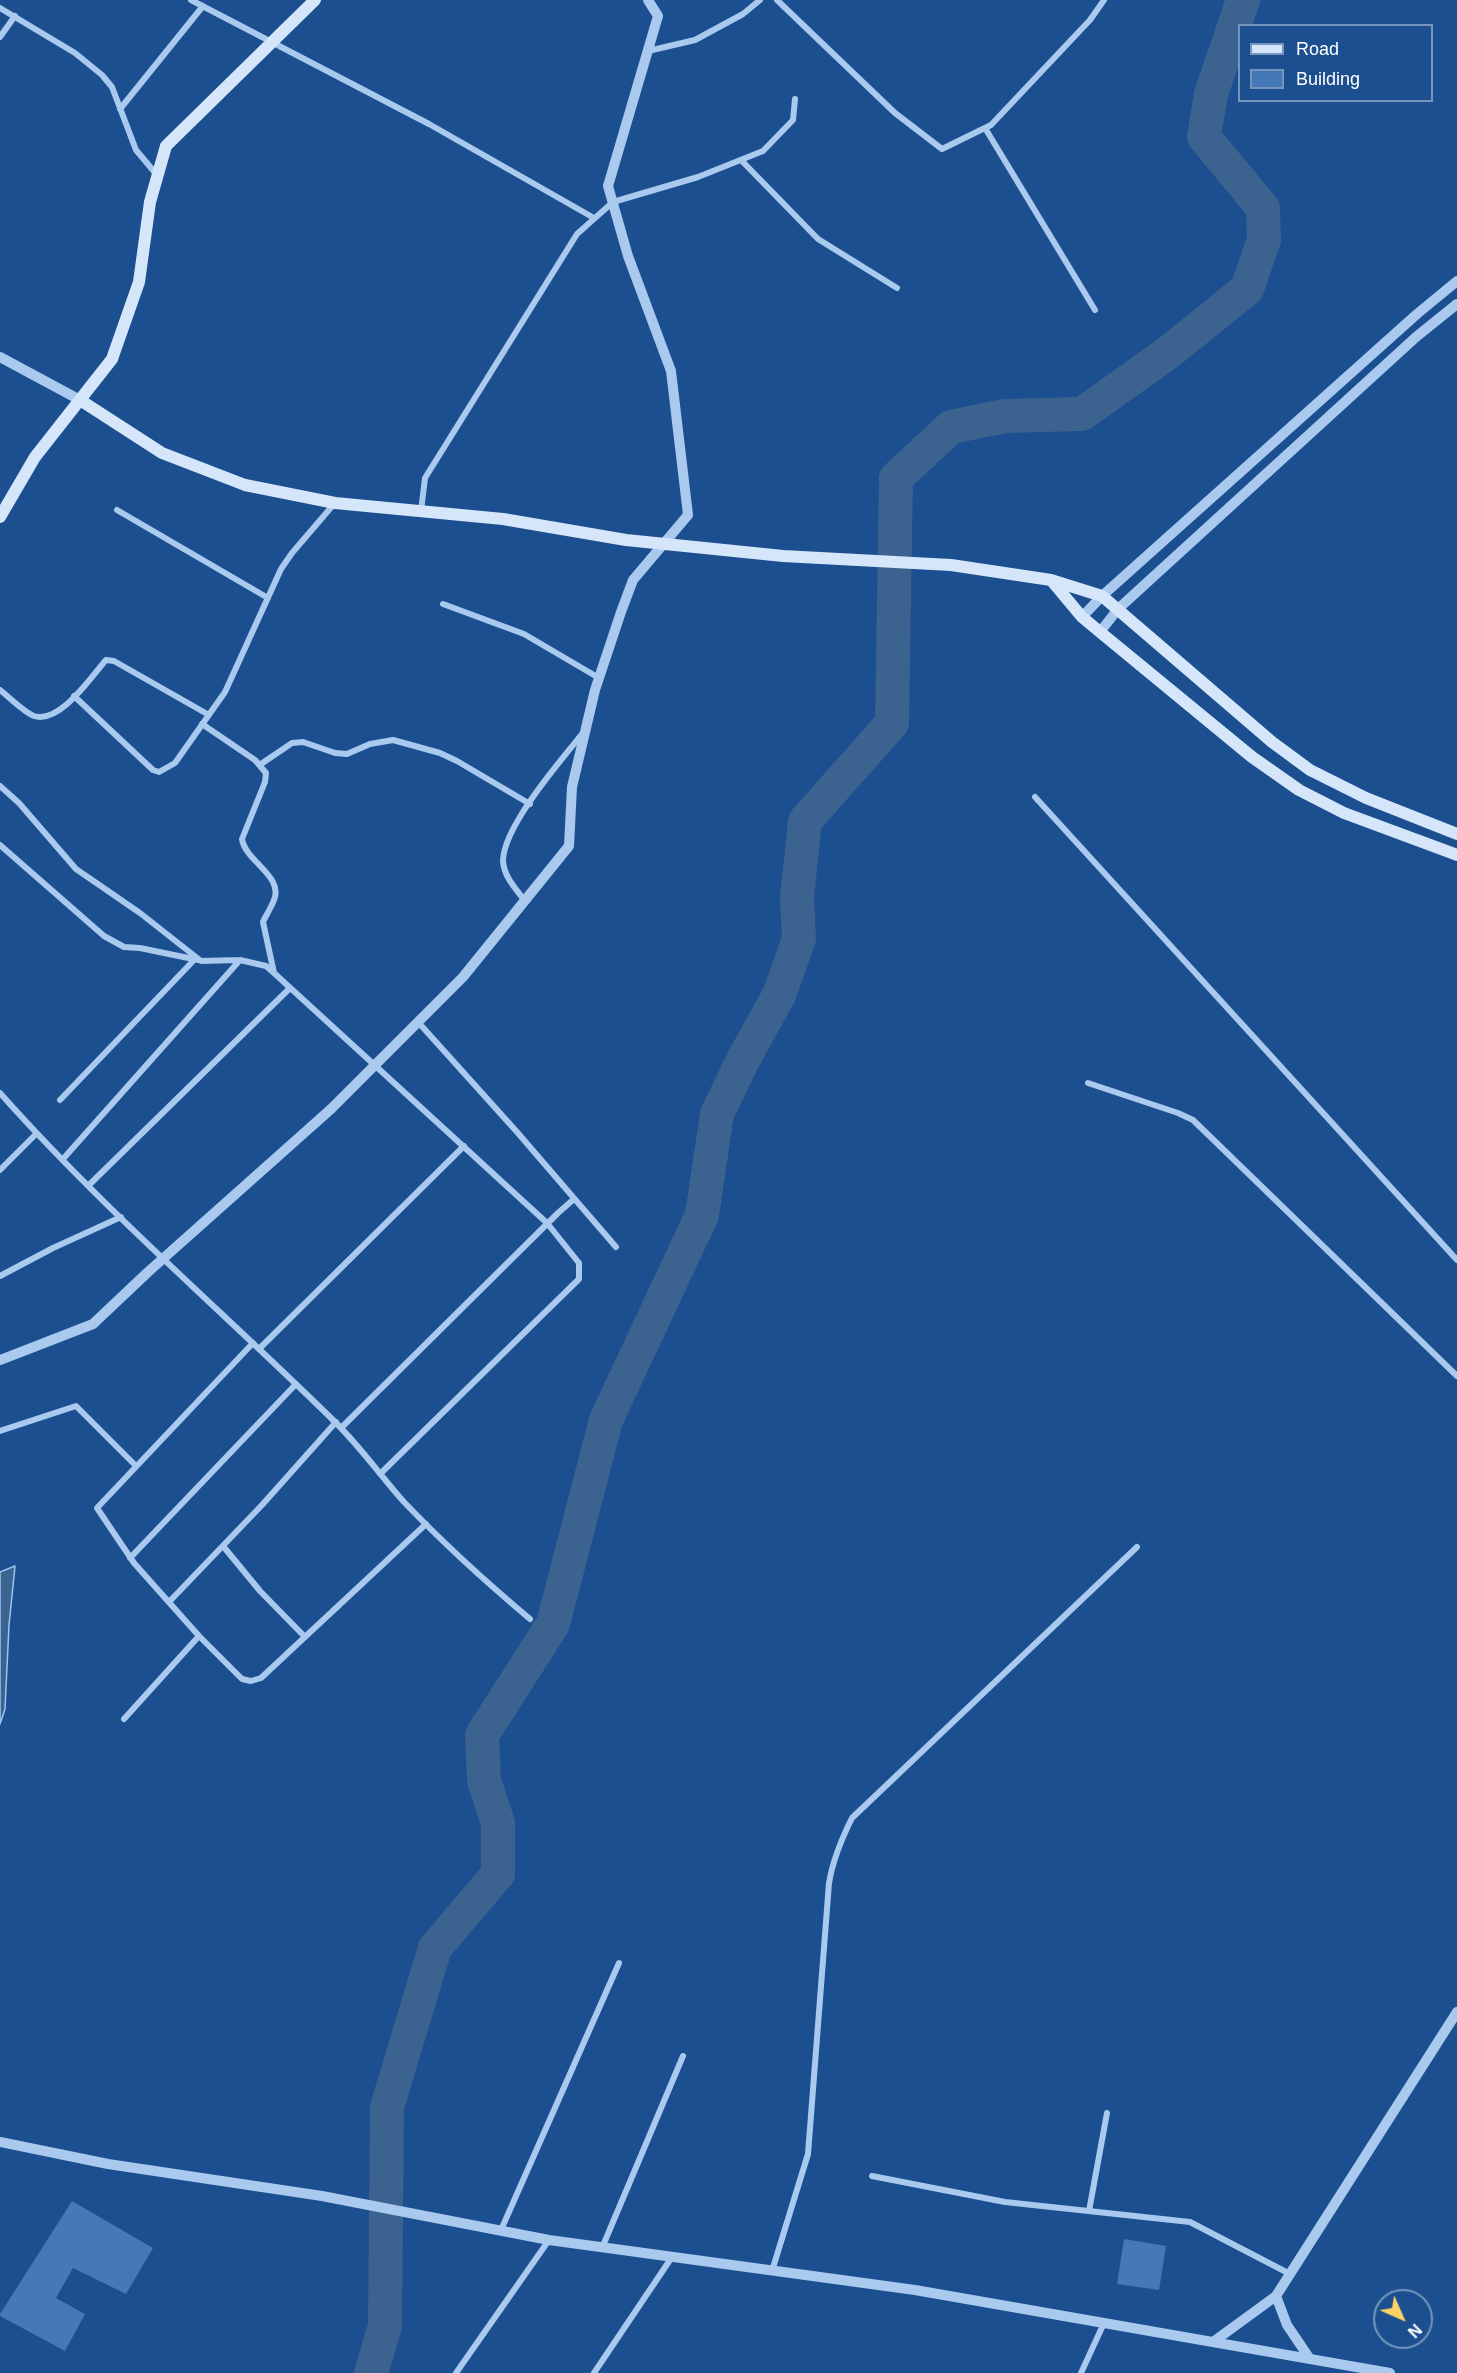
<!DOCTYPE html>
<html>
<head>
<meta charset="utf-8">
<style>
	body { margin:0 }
	#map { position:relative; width:1457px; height:2373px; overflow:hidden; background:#1b4f8f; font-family:Arial,sans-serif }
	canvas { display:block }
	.legend { position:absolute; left:1238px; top:24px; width:195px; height:78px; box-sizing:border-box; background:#1b4f8f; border:2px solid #7695bc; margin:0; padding:8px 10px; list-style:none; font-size:18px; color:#fff }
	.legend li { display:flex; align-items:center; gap:12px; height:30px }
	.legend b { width:30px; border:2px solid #7695bc }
	.north { position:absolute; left:1373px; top:2289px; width:60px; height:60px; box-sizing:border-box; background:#1b4f8f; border:2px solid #7695bc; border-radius:50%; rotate:135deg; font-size:16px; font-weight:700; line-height:24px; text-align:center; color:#fff }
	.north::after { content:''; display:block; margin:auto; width:21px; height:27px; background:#ffd166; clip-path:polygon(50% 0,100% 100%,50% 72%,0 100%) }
</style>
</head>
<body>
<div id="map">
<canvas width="1457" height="2373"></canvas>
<ul class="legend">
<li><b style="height:8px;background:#d6e6fa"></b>Road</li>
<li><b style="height:16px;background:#4478b7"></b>Building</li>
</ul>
<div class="north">N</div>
</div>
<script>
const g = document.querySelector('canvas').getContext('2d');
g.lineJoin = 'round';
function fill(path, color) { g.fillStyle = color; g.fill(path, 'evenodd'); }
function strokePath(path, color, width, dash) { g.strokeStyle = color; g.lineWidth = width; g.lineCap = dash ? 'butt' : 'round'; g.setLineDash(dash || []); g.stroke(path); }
const water = new Path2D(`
	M15 1566 9 1625 5 1709 0 1724V1572Z`);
const river = new Path2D(`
	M371 2373 385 2326 387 2107 435 1948 498 1874V1823L484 1780 482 1735 553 1624 606 1420 702 1215 717 1114 743 1060 779 995 799 939 797 897 805 821 892 723 896 478 951 427 1005 416 1082 414 1169 352 1247 289 1264 240 1263 208 1204 137 1211 94 1243 0`);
const building = new Path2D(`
	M72 2201 153 2248 126 2294 73 2268 56 2298 85 2314 65 2351 0 2316V2314Z
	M1124 2239 1166 2246 1159 2290 1117 2284Z`);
const minor = new Path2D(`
	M191 0 429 124 594 218
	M777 0 895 113 942 149 991 125 1090 20 1104 0
	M0 8 75 53 102 75 112 87 136 150 157 175
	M0 37 15 16
	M648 51 695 40 743 14 760 0
	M120 109 203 6
	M985 128 1095 310
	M741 160 818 239 897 288
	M117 510 268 598
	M421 511 425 478 577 234 613 202 698 177 763 151 793 120 795 99
	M443 604 524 634 599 678
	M0 690C9 697 25 713 34 716 60 724 91 677 106 660L114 661 209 715
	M74 696 153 770 159 772 175 763 225 692 281 569 292 553 334 504
	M202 724 255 760 266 773 265 782 242 839C245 861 284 876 274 900 271 908 266 915 263 922L274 973
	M261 764 292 743 303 742 335 753 347 754 370 744 393 740 440 753 457 761 530 804
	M0 786 19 803 76 869 140 913 201 961 240 960 63 1159
	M1035 797 1457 1260
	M0 845 104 936 124 947 140 948 198 960
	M525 901C516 889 504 877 503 861 503 827 561 760 583 733
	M240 960 266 966 274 973 547 1223 579 1263V1279L380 1474
	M418 1022 517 1132 616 1247
	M1088 1083 1178 1113 1193 1120 1457 1376
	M0 1093C103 1209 222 1311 333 1420 359 1445 380 1475 404 1502 444 1544 486 1582 530 1619
	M60 1100 195 959
	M0 1170 36 1134
	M89 1185 290 988
	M0 1276 53 1248 121 1217
	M253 1343 97 1508 134 1563 199 1636 242 1679 251 1681 261 1678 426 1524
	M259 1349 464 1146
	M341 1428 558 1213 574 1199
	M0 1431 76 1406 136 1466
	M223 1546 260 1591 305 1637
	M130 1558 296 1384
	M169 1602 262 1505 336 1422
	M124 1719 199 1636
	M872 2176 1005 2202 1190 2222 1290 2274
	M1089 2211 1107 2113
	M501 2230 619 1963
	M602 2248 683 2056
	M772 2271 808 2154 829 1883C833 1859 841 1840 852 1818L1137 1547
	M456 2373 549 2240
	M594 2373 672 2257
	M1081 2373 1104 2323`);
const tertiary = new Path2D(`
	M0 357 80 400
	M1082 617 1102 596 1417 314 1457 281
	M1100 632 1118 609 1416 337 1457 304
	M0 1360 93 1324 148 1272 331 1109 463 977 569 846 572 787 595 690 621 612 633 580 688 515 671 371 628 256 608 186 658 16 648 0
	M0 2142 108 2164 322 2196 549 2240 915 2290 1390 2373
	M1276 2296 1287 2325 1310 2359
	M1213 2342 1276 2296 1457 2012`);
const secondary = new Path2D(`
	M80 400 162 453 245 485 335 503 503 519 626 540 783 556 951 565 1051 580 1102 596 1272 742 1310 770 1366 798 1457 834
	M0 517 35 457 112 359 139 282 150 202 166 146 315 0
	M1051 580 1082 617 1100 632 1252 757 1299 790 1344 813 1457 855`);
fill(water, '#3c6290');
strokePath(water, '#9cc4f0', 1.5);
strokePath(river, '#3c6290', 34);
fill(building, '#4478b7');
strokePath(minor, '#a9c9ee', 6);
strokePath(tertiary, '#a9c9ee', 10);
strokePath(secondary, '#d6e6fa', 12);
</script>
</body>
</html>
